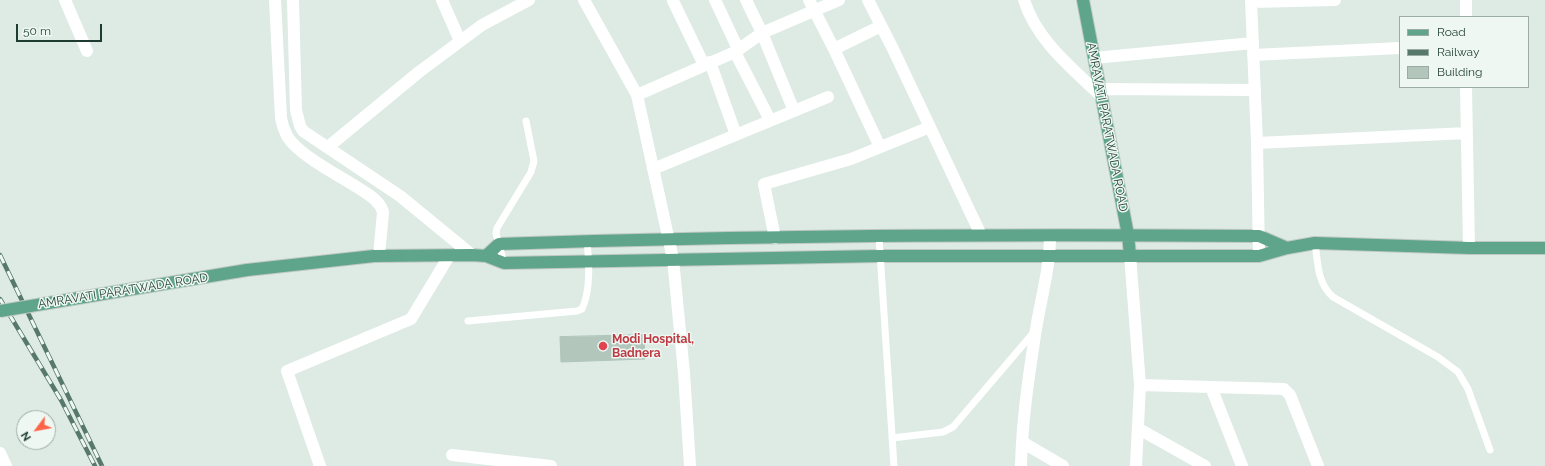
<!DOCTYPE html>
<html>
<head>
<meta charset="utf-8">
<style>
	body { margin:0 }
	#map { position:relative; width:1545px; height:466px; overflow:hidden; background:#ddebe4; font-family:Raleway,sans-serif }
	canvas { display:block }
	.legend { position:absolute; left:1399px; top:16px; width:130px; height:72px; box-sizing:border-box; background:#eef7f2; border:1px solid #9baca5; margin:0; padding:5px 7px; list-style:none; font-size:12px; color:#1e3c31 }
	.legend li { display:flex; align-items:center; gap:8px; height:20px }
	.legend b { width:20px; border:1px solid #9baca5 }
	.north { position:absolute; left:16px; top:410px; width:40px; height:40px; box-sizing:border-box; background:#eef7f2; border:1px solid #9baca5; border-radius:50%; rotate:238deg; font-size:11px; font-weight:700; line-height:16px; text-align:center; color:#1e3c31 }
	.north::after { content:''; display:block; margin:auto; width:14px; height:18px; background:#ff6448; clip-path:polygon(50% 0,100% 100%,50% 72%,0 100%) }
	.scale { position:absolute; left:16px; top:24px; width:86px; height:18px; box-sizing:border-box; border:2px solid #1e3c31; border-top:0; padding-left:5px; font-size:12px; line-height:14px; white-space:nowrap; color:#1e3c31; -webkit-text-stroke:3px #eef7f2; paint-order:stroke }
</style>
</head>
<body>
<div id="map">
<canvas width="1545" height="466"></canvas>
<ul class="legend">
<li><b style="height:5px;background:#5ea58c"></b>Road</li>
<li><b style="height:5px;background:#57786c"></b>Railway</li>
<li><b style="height:11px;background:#b3c6bc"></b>Building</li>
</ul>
<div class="north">N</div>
<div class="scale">50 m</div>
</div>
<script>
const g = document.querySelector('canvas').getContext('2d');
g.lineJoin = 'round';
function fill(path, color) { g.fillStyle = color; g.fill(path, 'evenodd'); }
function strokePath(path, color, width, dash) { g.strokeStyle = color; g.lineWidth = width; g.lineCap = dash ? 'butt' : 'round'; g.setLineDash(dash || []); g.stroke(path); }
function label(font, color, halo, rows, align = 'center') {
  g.font = font + ' Raleway,sans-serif'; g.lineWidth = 3; g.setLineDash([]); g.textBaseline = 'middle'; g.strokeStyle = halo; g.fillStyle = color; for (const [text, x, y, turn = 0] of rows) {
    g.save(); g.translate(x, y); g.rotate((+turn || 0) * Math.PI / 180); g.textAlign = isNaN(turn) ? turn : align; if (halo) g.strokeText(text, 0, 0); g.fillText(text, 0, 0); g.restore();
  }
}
const building = new Path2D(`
	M644 335 645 359 561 362 560 337Z`);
const service = new Path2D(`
	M879 237 894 466
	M1315 243C1318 263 1317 283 1333 297L1438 357 1458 372 1468 389 1490 450
	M504 263 496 234 497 228 531 172 534 161 526 121
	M468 321 577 311 582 309C591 290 589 262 587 241
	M892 438 943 432 953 427 1034 332`);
const minor = new Path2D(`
	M65 0 87 51
	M442 0 460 41
	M584 0 637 95 673 259 684 373 690 466
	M715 0 738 49
	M746 0 762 33 794 111
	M809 0 834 49 881 26
	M868 0 893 49 981 235
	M1024 0C1037 41 1071 67 1101 96
	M1251 0 1257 143 1259 256
	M1466 0V17
	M673 1 704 65
	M1251 2 1335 0
	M834 49 880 147
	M735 52 770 120
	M1253 55 1400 48
	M1094 58 1253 43
	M710 62 736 135
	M1466 87 1469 248
	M1099 89 1255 90
	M637 95 735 52 762 33 839 0
	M1257 143 1467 133
	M328 147 419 72 482 25 529 0
	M653 169 828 97
	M775 238 764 184 851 159 930 127
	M1130 255 1140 385 1136 466
	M1140 385 1284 389 1290 395 1318 466
	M1211 387 1242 466
	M1139 429 1205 466
	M1022 442 1063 466
	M0 453 6 466
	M452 455 551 466
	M320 466 287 371 411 319 449 256
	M1021 466C1022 420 1029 374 1036 329 1041 298 1050 268 1050 236`);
const tertiary = new Path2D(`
	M275 0 281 118C282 124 284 130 287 136 298 155 340 176 360 189 369 195 380 201 383 212L379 256
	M293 0 296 110 300 126 303 131 400 196 472 255`);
const primary = new Path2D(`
	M1083 0 1128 235 1130 255
	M486 256 499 244C752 235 1005 234 1259 236L1287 248
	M247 270 374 256 472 255 486 256 504 263 880 256H1259L1287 248 1315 243 1469 248H1545`);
const rail = new Path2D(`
	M0 255 102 466
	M0 299 61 400 95 466`);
const primaryBridge = new Path2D(`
	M0 311 247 270`);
const markers = [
	[603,346,5,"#e0444e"]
];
const streetNames = [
	["AMRAVATI PARATWADA ROAD",1107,127,79],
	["AMRAVATI PARATWADA ROAD",123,291,-9]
];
const healthNames = [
	["Modi Hospital,",612,339],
	["Badnera",612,353]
];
fill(building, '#b3c6bc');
strokePath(building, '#afc5ba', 1);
strokePath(primary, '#c0c8c5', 14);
strokePath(service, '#fff', 7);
strokePath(minor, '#fff', 12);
strokePath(tertiary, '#fff', 12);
strokePath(primary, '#5ea58c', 12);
strokePath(rail, '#57786c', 4.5);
strokePath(rail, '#eef7f2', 3, [9]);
strokePath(primaryBridge, '#c0c8c5', 14, []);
strokePath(primaryBridge, '#5ea58c', 12);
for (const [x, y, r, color] of markers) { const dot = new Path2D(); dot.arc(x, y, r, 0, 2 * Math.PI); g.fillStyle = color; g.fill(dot); strokePath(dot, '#eef7f2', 1.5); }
label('12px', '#1e3c31', '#eef7f2', streetNames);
label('bold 12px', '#be3a42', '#eef7f2', healthNames, 'left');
</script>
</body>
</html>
